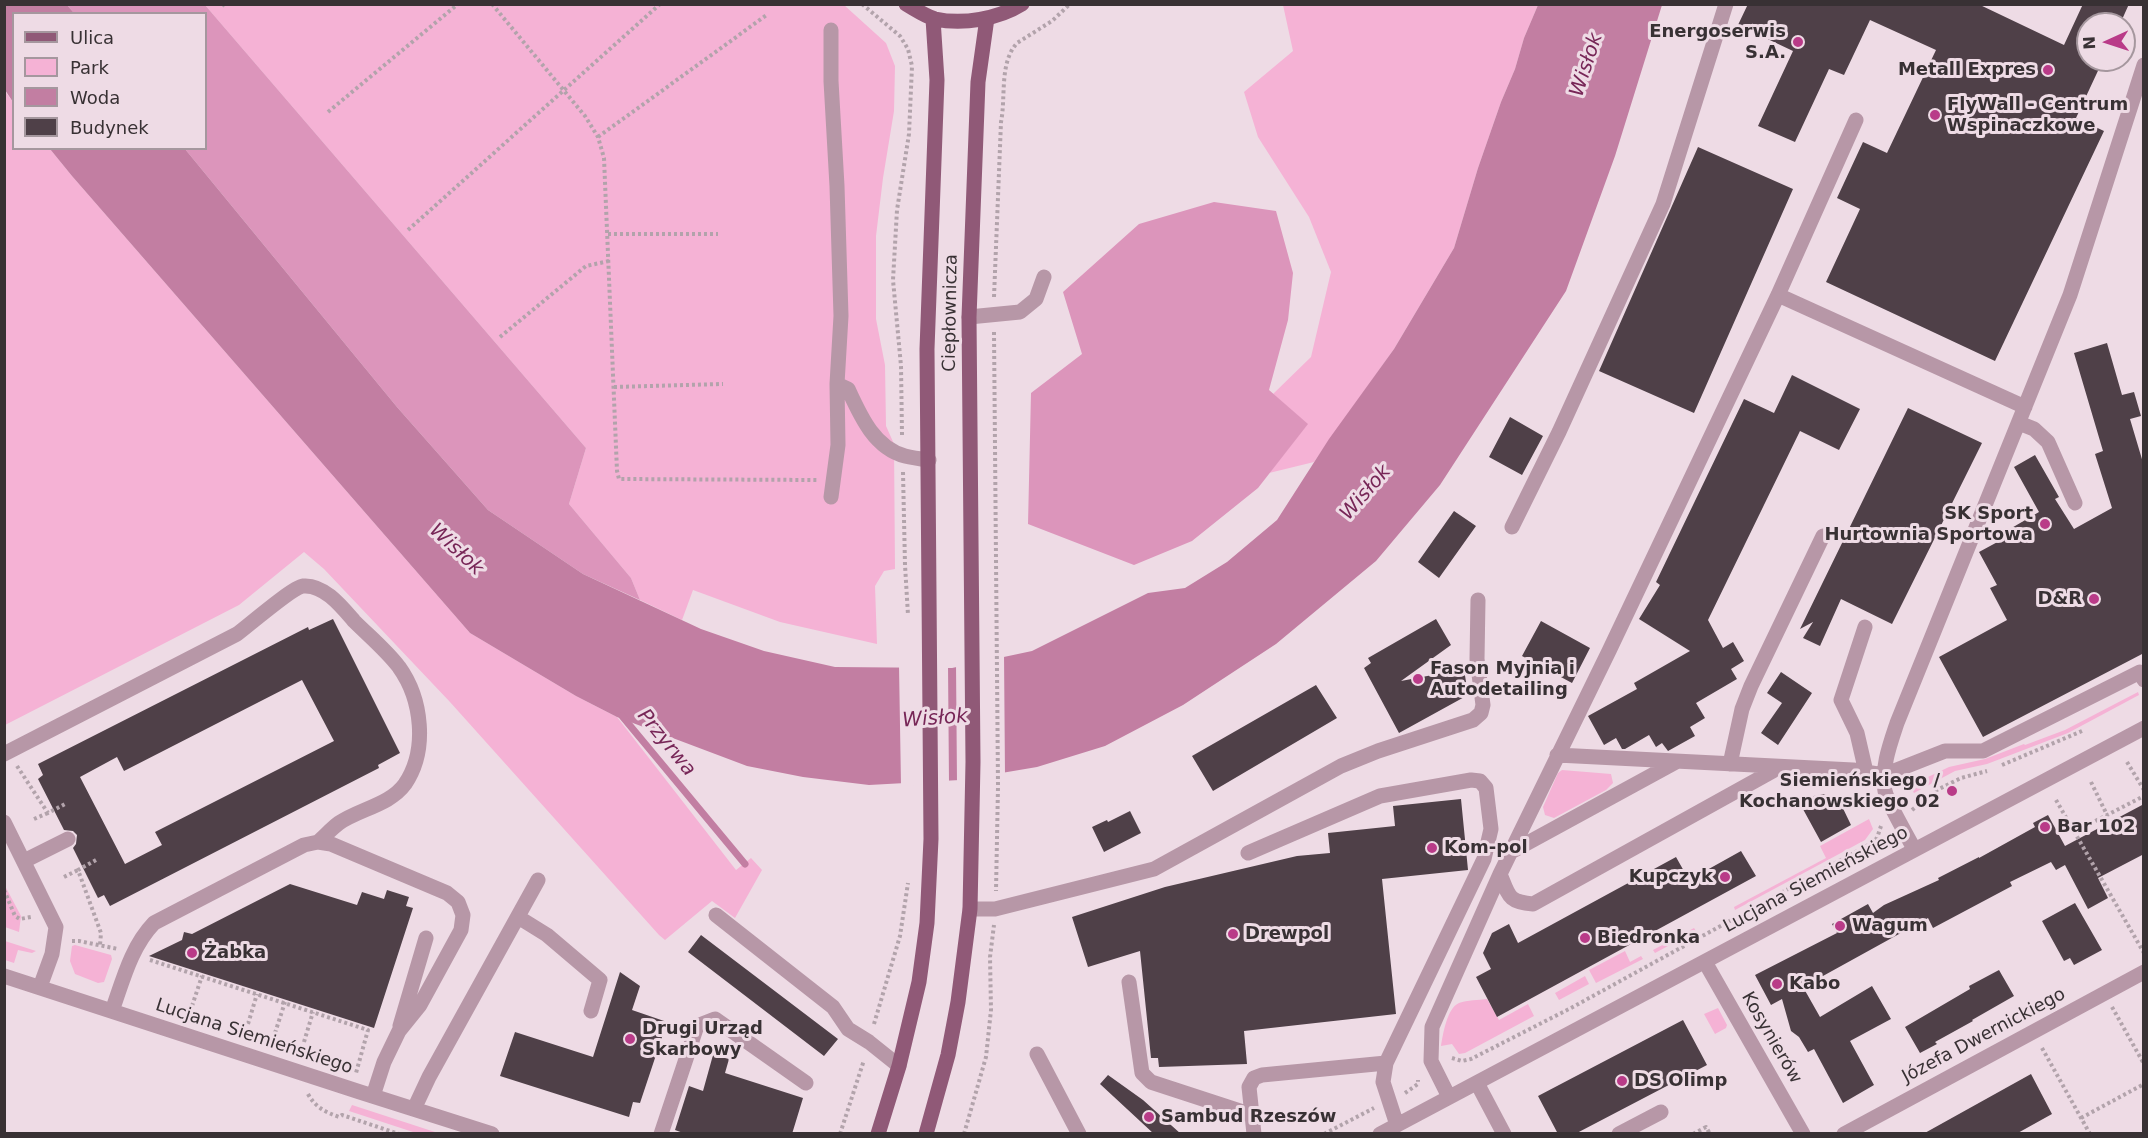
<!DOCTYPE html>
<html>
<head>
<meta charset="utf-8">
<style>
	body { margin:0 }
	#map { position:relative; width:2148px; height:1138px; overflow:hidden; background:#eedbe5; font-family:"DejaVu Sans",sans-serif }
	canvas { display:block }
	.frame { position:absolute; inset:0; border:6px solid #383134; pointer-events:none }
	.legend { position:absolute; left:12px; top:12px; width:195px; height:138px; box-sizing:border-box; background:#eedbe5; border:2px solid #a5979e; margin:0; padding:8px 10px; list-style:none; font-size:18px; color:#383134 }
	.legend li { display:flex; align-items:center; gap:12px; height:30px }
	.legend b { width:30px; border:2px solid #a5979e }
	.north { position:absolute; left:2076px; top:12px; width:60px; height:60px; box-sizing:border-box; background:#eedbe5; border:2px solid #a5979e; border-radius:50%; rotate:267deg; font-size:16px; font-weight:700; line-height:24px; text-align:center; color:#383134 }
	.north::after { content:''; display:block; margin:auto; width:21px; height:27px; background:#b93b88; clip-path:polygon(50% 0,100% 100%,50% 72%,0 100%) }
</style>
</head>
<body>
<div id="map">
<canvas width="2148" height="1138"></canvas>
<div class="frame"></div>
<ul class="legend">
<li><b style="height:8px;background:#905977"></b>Ulica</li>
<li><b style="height:16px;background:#f5b2d5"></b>Park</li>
<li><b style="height:16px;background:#c27ea2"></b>Woda</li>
<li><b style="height:16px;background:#4f4048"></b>Budynek</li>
</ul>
<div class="north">N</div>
</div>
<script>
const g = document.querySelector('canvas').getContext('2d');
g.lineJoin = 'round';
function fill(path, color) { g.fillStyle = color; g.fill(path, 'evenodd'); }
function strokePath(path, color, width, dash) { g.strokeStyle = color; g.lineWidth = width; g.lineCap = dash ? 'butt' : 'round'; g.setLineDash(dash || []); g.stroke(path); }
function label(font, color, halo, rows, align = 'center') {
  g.font = font + ' "DejaVu Sans",sans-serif'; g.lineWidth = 6; g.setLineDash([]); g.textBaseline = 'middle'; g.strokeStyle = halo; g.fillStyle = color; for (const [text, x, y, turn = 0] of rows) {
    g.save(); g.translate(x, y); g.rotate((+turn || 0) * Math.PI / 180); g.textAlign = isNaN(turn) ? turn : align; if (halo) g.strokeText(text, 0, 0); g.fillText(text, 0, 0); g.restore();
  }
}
const green = new Path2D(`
	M205 5H844L886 43 895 66 894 111 883 178 876 236V319L885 365 886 426 894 444 895 569 884 571 875 586 877 644 780 622 693 590 682 620 640 600 631 578 569 504 586 448Z
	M1283 5H1538L1524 38 1515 69 1501 102 1478 168 1454 248 1394 349 1314 462 1269 473 1307 424 1273 394 1311 357 1331 272 1309 217 1258 137 1244 92 1293 51Z
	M4 90 13 102 14 148 50 149 72 176 470 633 576 696 617 717 736 870 751 858 762 870 735 918 712 901 665 940 659 935 450 702 324 569 304 552 239 605 5 725Z
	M2138 692 2139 695 2068 733 1987 764 1955 771 1914 793 1909 786 1949 767 1985 759 2024 744 2025 745 2065 730Z
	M1562 770 1611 774 1613 783 1606 790 1554 818 1545 815 1543 807 1558 773Z
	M1869 819 1873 829 1865 840 1735 910 1734 907 1826 858 1820 846Z
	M4 884 21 916 19 932 5 927Z
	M1694 928 1696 931 1655 953 1653 950Z
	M5 941 36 951 32 953 18 950 14 963 5 960Z
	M75 945 111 955 112 959 104 982 98 983 75 974 70 961 72 946Z
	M1625 951 1630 962 1641 956 1643 959 1596 983 1589 970Z
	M1585 976 1589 984 1559 1000 1555 993Z
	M1487 999 1499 1020 1528 1004 1534 1016 1465 1053 1459 1054 1452 1044 1441 1046C1443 1034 1447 1008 1459 1003 1467 1000 1479 1000 1487 999Z
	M1718 1008 1727 1025 1726 1028 1715 1034 1704 1014Z
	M352 1105 435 1132 434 1133H416L349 1111Z`);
const forest = new Path2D(`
	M67 5H205L586 448 569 504 631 578 640 600 583 574 488 510 397 407 185 149 206 148V14L74 13Z
	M1214 202 1276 211 1293 273 1288 320 1269 390 1308 424 1258 488 1192 541 1134 565 1028 524 1031 393 1082 354 1063 292 1139 224Z`);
const water = new Path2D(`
	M5 4 67 5 74 13 14 14 13 102 5 90Z
	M1538 5H1662L1615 156 1566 291 1440 485 1376 561 1276 644 1183 705 1105 746 1037 767 960 780 869 785 803 777 747 766 617 717 576 696 470 633 72 176 50 149H185L397 407 488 510 583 574 701 629 764 651 835 667 952 668 1032 651 1148 593 1185 588 1227 562 1277 520 1329 439 1394 349 1454 248 1478 168 1501 102 1515 69 1524 38Z`);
const pier = new Path2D(`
	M1004 654 1005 775 957 783 956 664Z
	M899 665H948L949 783 901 786Z`);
const stream = new Path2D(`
	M622 716 745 864`);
const building = new Path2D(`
	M1748 4H1978L2064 45 2083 4H2129L2120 24H2088V60H2103L2076 118 2104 131 1995 361 1826 282 1860 209 1837 198 1863 142 1887 153 1936 50 1870 20 1844 75 1829 69 1795 142 1758 126 1793 51 1738 25Z
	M1698 147 1793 189 1694 413 1599 371Z
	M2107 343 2122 395 2134 392 2141 416 2130 419 2144 466V653L1983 737 1939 657 2007 620 1990 588 1997 585 1979 552 2003 539V533L2039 512 2014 467 2035 455 2059 497 2055 499 2074 529 2112 508 2095 454 2103 451 2074 353Z
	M1792 375 1860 409 1839 450 1800 431 1708 620 1723 648 1733 642 1744 661 1731 669 1737 679 1696 703 1705 718 1690 727 1695 736 1668 751 1662 743 1656 747 1649 735 1625 749H1622L1616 738 1604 745 1588 716 1637 689 1634 683 1690 651 1639 619 1660 585 1656 582 1744 399 1774 413Z
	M1908 408 1982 443 1892 624 1841 599 1820 646 1803 638 1813 622 1800 629Z
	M1510 417 1543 436 1522 475 1489 457Z
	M1454 511 1476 526 1439 578 1418 562Z
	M333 619 400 753 378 765 379 768 110 906 104 895 98 898 73 848 76 844 77 835 73 831 64 830 38 779 43 775 38 764 308 627 309 630ZM302 680 334 741 155 832 162 845 125 864 80 777 117 757 124 771Z
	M1436 619 1451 645 1401 681 1464 669 1468 695 1399 733 1364 668 1371 663 1368 658Z
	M1541 621 1590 648 1572 683 1522 656Z
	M1781 672 1812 693 1778 745 1761 733 1782 703 1767 693Z
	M1316 685 1337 718 1213 791 1192 756Z
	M1822 794 1837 796 1851 825 1821 842 1798 800Z
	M1461 799 1468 870 1382 879 1396 1014 1244 1031 1247 1064 1159 1067 1158 1058H1151L1140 951 1088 967 1072 917 1165 887 1297 856 1330 853 1328 833 1395 826 1393 806Z
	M2144 804V854L2098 878 2108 898 2088 909 2065 865 2056 870 2051 862 2010 882 2012 886 1933 928 1928 918 1803 987 1820 1017 1872 986 1891 1019 1850 1041 1874 1085 1843 1103 1814 1049 1808 1052 1799 1037 1791 1031 1782 999 1771 1005 1755 975 1837 933 1832 924 1868 904 1873 913 1884 905 1939 880 1938 878 1979 857V858L2035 827 2033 823 2048 815 2065 846Z
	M1130 811 1141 833 1104 852 1092 827 1107 820 1108 822Z
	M1741 851 1756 876 1497 1017 1476 977 1491 969 1483 953 1492 933 1509 924 1518 943 1676 857 1689 880Z
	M290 884 357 905 362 892 384 899 387 890 409 897 406 906 413 908 374 1028 149 956 182 940 184 932 192 934Z
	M2075 903 2102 950 2074 965 2070 958 2064 961 2042 921Z
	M701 935 838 1039 824 1056 688 952Z
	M1999 970 2014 996 1972 1020 1973 1021 1935 1042 1937 1044 1920 1053 1905 1027 1970 989 1969 986Z
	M620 972 640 986 632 1010 667 1022 640 1103 633 1102 629 1117 500 1076 515 1032 593 1057Z
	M1683 1020 1707 1065 1575 1134H1558L1538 1096Z
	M713 1055 729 1059 725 1073 803 1098 792 1134H686L675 1130 689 1086 703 1091Z
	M2031 1074 2052 1114 2016 1134H1923Z
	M1108 1075 1143 1100 1181 1134H1154L1100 1084Z`);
const path = new Path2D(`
	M492 4 585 116 598 137 604 158 617 471 619 479 817 480
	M862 4 900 36 908 49 912 66 909 134 897 210 893 280 901 366 902 435
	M222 6 224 4
	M328 112 458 4
	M598 137 768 14
	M408 230 660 4
	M608 234H718
	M994 297 1001 122C1006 97 999 63 1017 43L1052 21 1070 4
	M994 332 998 786 996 891
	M500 337 586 266 609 261
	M614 387 723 384
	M903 472 905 565 908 615
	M2127 762 2144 790
	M2002 765 2082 731
	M17 766 48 813 67 803
	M2091 782 2107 815
	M2056 800 2144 953
	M1912 810 1937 790 1961 778 1987 771
	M34 819 48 813
	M2074 832 2144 796
	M96 860 78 870 101 933 100 945
	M64 877 78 870
	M4 890 15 916 20 919 31 917
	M72 941H79L118 949
	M150 960 368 1030 356 1073
	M192 1006 202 976
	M2112 1007 2144 1064
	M248 1024 257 994
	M874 1024 900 936 908 883
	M275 1033 285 1002
	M304 1042 313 1012
	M2042 1048 2090 1134
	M1452 1058 1462 1061 1471 1059 1571 1008 1872 843 1877 838 1881 826
	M1405 1093 1418 1084V1080
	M308 1094C315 1107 325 1112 339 1117L342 1115 399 1134
	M2081 1118 2144 1084
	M840 1134 864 1060
	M964 1134 986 1057 991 1010 990 957 994 925
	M1324 1134 1374 1108
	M1693 1134 1706 1127 1710 1134`);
const minor = new Path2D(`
	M1778 295 2025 407
	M969 317 1020 312 1036 299 1044 277
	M837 384 848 389C860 415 874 448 905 456 913 458 921 459 929 460
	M2019 423 2034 429 2048 442 2075 503
	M831 497 838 445 837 384 841 316 837 186 831 81V30
	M1512 527 1559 432 1663 204 1726 4
	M1865 627 1841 700 1857 733 1866 772
	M4 754 237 634C249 625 293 587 303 586 324 584 342 607 354 621 369 636 386 650 399 667 422 699 428 750 405 784 390 805 359 809 339 823 332 828 325 836 318 842
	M1557 755 1853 770 1884 775 1945 751H1983L2140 672 2144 680
	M1730 764 1742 709 1751 686 1823 536
	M4 822 56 927 52 954 40 987
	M1914 849C1907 835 1888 804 1885 791 1881 768 1890 744 1897 723L2070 295 2144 65
	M1511 852 1676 762
	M1248 853 1380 796 1471 780 1480 781 1486 788 1491 829 1484 859 1386 1063 1383 1082 1397 1125
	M24 861 68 839
	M1500 874C1509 896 1508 902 1533 904L1780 767
	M970 909H995L1154 869 1341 766 1378 751 1473 720 1481 713 1483 705 1477 659 1478 600
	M716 915 833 1007 848 1029 869 1042 899 1066
	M518 917 547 935 600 980 591 1011
	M1705 962 1803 1134
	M4 976 360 1092 492 1134
	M1129 982 1142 1073 1151 1082 1252 1115
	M112 1011C123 980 131 947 154 923L304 845 318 842 331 844 447 893 458 902 463 915 461 930 420 1005 399 1031 384 1062 373 1096
	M400 1026 426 938
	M1037 1054 1079 1134
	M1477 1083 1504 1134
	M1449 1097 1431 1061 1432 1027 1500 874 1609 651 1778 295 1856 120
	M414 1109 429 1077 538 880
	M661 1134 697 1026 715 1019 806 1083
	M1254 1134 1249 1087 1254 1078 1262 1075 1386 1063
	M1380 1134 2144 728
	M1619 1134 1661 1112
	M1844 1134 2144 972`);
const major = new Path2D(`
	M906 4C915 9 925 16 935 19 963 25 998 19 1022 4
	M878 1134 899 1066 919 982 927 923 931 839 927 349 937 80 933 19
	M926 1134 948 1055 958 1002 970 909 973 762 969 317 978 82 987 18`);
const markers = [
	[1798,42,6,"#b93b88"],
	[2048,70,6,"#b93b88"],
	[1935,115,6,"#b93b88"],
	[2045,524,6,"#b93b88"],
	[2094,599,6,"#b93b88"],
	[1418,679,6,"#b93b88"],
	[1952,791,6,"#b93b88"],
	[2045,827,6,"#b93b88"],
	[1432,848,6,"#b93b88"],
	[1725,877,6,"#b93b88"],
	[1840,926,6,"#b93b88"],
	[1233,934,6,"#b93b88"],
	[1585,938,6,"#b93b88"],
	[192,953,6,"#b93b88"],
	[1777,984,6,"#b93b88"],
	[630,1039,6,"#b93b88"],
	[1622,1081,6,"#b93b88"],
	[1149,1117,6,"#b93b88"]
];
const poiNames = [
	["Energoserwis",1786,32,"right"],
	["S.A.",1786,53,"right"],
	["Metall Expres",2036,70,"right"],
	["FlyWall - Centrum",1947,105],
	["Wspinaczkowe",1947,126],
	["SK Sport",2033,514,"right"],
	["Hurtownia Sportowa",2033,535,"right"],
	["D&R",2082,599,"right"],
	["Fason Myjnia i",1430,669],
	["Autodetailing",1430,690],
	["Siemieńskiego /",1940,781,"right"],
	["Kochanowskiego 02",1940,802,"right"],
	["Bar 102",2057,827],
	["Kom-pol",1444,848],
	["Kupczyk",1713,877,"right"],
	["Wagum",1852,926],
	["Drewpol",1245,934],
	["Biedronka",1597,938],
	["Żabka",204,953],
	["Kabo",1789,984],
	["Drugi Urząd",642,1029],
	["Skarbowy",642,1050],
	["DS Olimp",1634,1081],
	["Sambud Rzeszów",1161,1117]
];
const streetNames = [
	["Ciepłownicza",951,313,-89],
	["Lucjana Siemieńskiego",1816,880,-28],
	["Józefa Dwernickiego",1984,1036,-28],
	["Lucjana Siemieńskiego",254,1037,18],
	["Kosynierów",1771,1038,60]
];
const waterNames = [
	["Wisłok",1587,65,-72],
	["Wisłok",1366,493,-49],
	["Wisłok",456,550,43],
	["Wisłok",935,719,-4],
	["Przyrwa",666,743,51]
];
fill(green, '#f5b2d5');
fill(forest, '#dc95bb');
fill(water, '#c27ea2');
fill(pier, '#eedbe5');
strokePath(stream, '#c27ea2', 7);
fill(building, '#4f4048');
strokePath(path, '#b2a3ab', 4, [3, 3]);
strokePath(minor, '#b797a7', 15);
strokePath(major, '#905977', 15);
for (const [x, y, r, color] of markers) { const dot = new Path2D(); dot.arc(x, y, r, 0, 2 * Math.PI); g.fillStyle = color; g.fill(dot); strokePath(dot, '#eedbe5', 2); }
label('bold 18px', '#383134', '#eedbe5', poiNames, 'left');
label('18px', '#383134', '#eedbe5', streetNames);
label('italic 20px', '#772657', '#eedbe5', waterNames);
</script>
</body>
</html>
